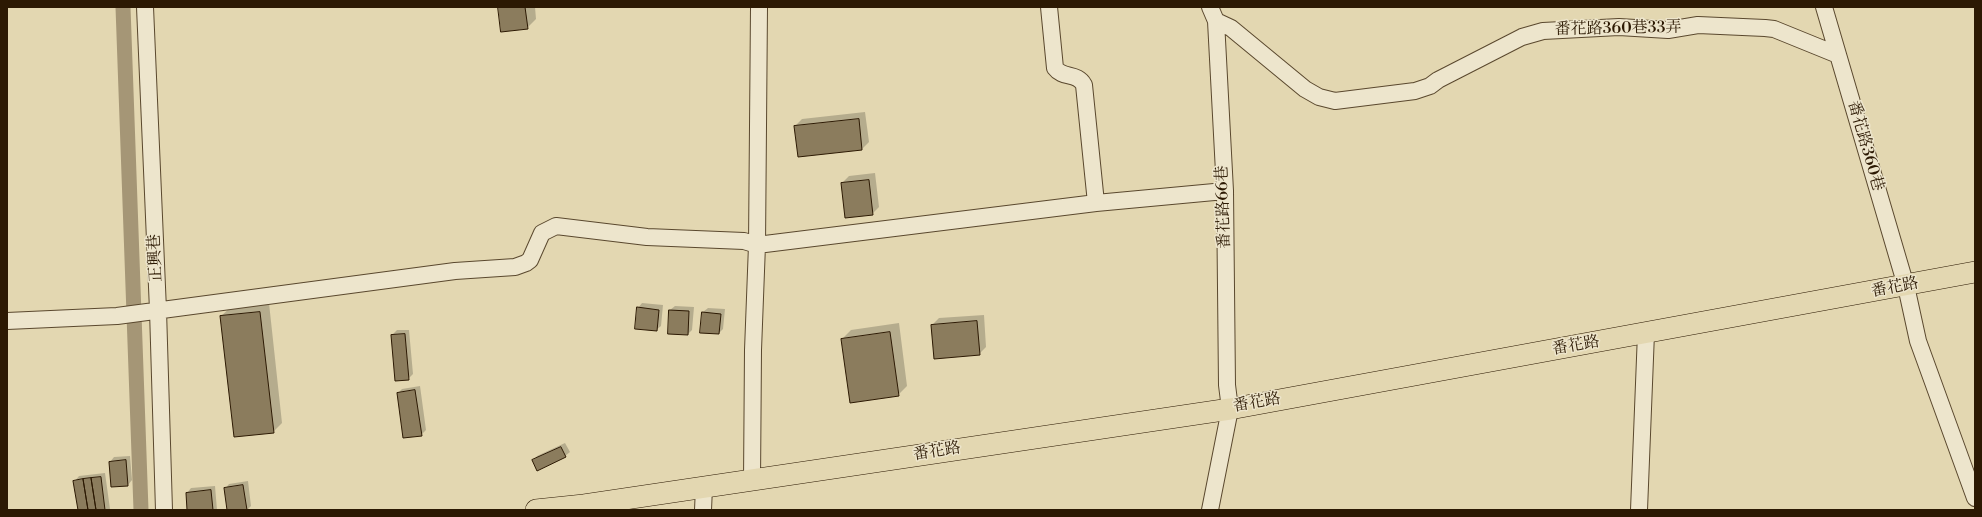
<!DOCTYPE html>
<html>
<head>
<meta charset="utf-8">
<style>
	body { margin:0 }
	#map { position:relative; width:1982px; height:517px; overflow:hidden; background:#e3d7b1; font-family:"Libre Bodoni",serif }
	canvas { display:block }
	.frame { position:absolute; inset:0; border:8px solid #2c1903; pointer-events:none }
</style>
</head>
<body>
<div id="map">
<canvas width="1982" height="517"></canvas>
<div class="frame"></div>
</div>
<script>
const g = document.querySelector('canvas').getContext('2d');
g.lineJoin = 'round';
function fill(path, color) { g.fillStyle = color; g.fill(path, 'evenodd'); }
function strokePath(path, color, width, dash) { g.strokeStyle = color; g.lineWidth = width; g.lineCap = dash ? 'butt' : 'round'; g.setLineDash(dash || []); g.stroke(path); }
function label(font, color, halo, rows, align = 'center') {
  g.font = font + ' "Libre Bodoni","Noto Serif TC",serif'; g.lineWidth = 3; g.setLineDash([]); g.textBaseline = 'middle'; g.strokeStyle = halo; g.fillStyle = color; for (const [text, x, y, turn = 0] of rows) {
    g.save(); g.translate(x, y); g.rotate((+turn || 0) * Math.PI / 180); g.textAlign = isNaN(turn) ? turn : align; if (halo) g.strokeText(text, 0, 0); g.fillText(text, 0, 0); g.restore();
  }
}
const shadow = new Path2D(`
	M499 7H535L536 19 527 28Z
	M865 112 869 142 862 149 795 126 802 119Z
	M875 173 879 207 872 214 842 183 849 176Z
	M269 303 282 423 273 432 221 316 231 307Z
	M642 303 663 305 661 326 656 330 638 308Z
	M675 306 694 307 692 330 688 334 670 310Z
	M708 308 725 309 723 329 719 333 703 312Z
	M984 315 986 347 979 354 932 325 939 318Z
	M899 323 907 386 898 395 842 339 851 330Z
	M397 330H409L413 374 408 379 392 335Z
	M420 386 426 430 421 435 398 393 402 389Z
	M565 443 570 452 565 456 533 461 537 456Z
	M130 456 132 480 128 485 110 462 114 457Z
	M105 473 110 509 79 510 75 481 79 476Z
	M248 481 251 506 247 510H228L225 489 229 484Z
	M215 486 217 510H188L187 493 191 488Z`);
const canal = new Path2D(`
	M123 7 141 510`);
const building = new Path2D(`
	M498 7H525L528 29 501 32Z
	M859 119 862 150 798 157 794 126Z
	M869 180 873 215 845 218 841 183Z
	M637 307 659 310 657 331 635 329Z
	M669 310 689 311 688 335 668 334Z
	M260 312 274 433 234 437 220 316Z
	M702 312 721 314 719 334 700 333Z
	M977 321 980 355 934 359 931 325Z
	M890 332 899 396 850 403 841 339Z
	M405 334 409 380 395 381 391 335Z
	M415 390 422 436 403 438 397 393Z
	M561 447 566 457 537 471 532 460Z
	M126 460 128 486 111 487 109 462Z
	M101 477 105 510H96L91 478Z
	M91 478 96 510H88L83 479Z
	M83 479 88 510H78L73 481Z
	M243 485 247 510H227L224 488Z
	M211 490 213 510H187L186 493Z`);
const minor = new Path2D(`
	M145 7 158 310 164 510
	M1049 7 1055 68C1063 79 1077 72 1084 85L1096 203
	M1210 7 1216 21 1225 191 1227 385 1230 409 1210 510
	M1824 7 1906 286 1918 341 1975 498
	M1216 21 1231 28 1305 89 1319 97 1335 101 1415 91 1430 86 1438 80 1522 37 1543 31 1619 27 1668 30 1698 25 1765 28 1774 29 1838 55
	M7 321 117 316 455 271 515 267 526 263 530 260 542 233 556 226 647 237 744 241 757 245 1096 203 1225 191
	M752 481 753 350 757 245 759 7
	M703 510 704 487
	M1639 510 1646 333`);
const major = new Path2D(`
	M536 510 584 505 1230 409 1975 272`);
const streetNames = [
	["番花路360巷33弄",1618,29,-1],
	["番花路360巷",1865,146,74],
	["番花路66巷",1224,207,-92],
	["正興巷",156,258,-93],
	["番花路",1895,288,-11],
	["番花路",1576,346,-10],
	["番花路",1257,403,-10],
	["番花路",937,452,-9]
];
fill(shadow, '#0003');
strokePath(canal, '#a59676', 15);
fill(building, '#8b7c5d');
strokePath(building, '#2c1903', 1);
strokePath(minor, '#5a482e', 18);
strokePath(major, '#2c1903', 22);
strokePath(minor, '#ede5cc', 16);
strokePath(major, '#e3d7b1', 21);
label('16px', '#2c1903', '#ede5cc', streetNames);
</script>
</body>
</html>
